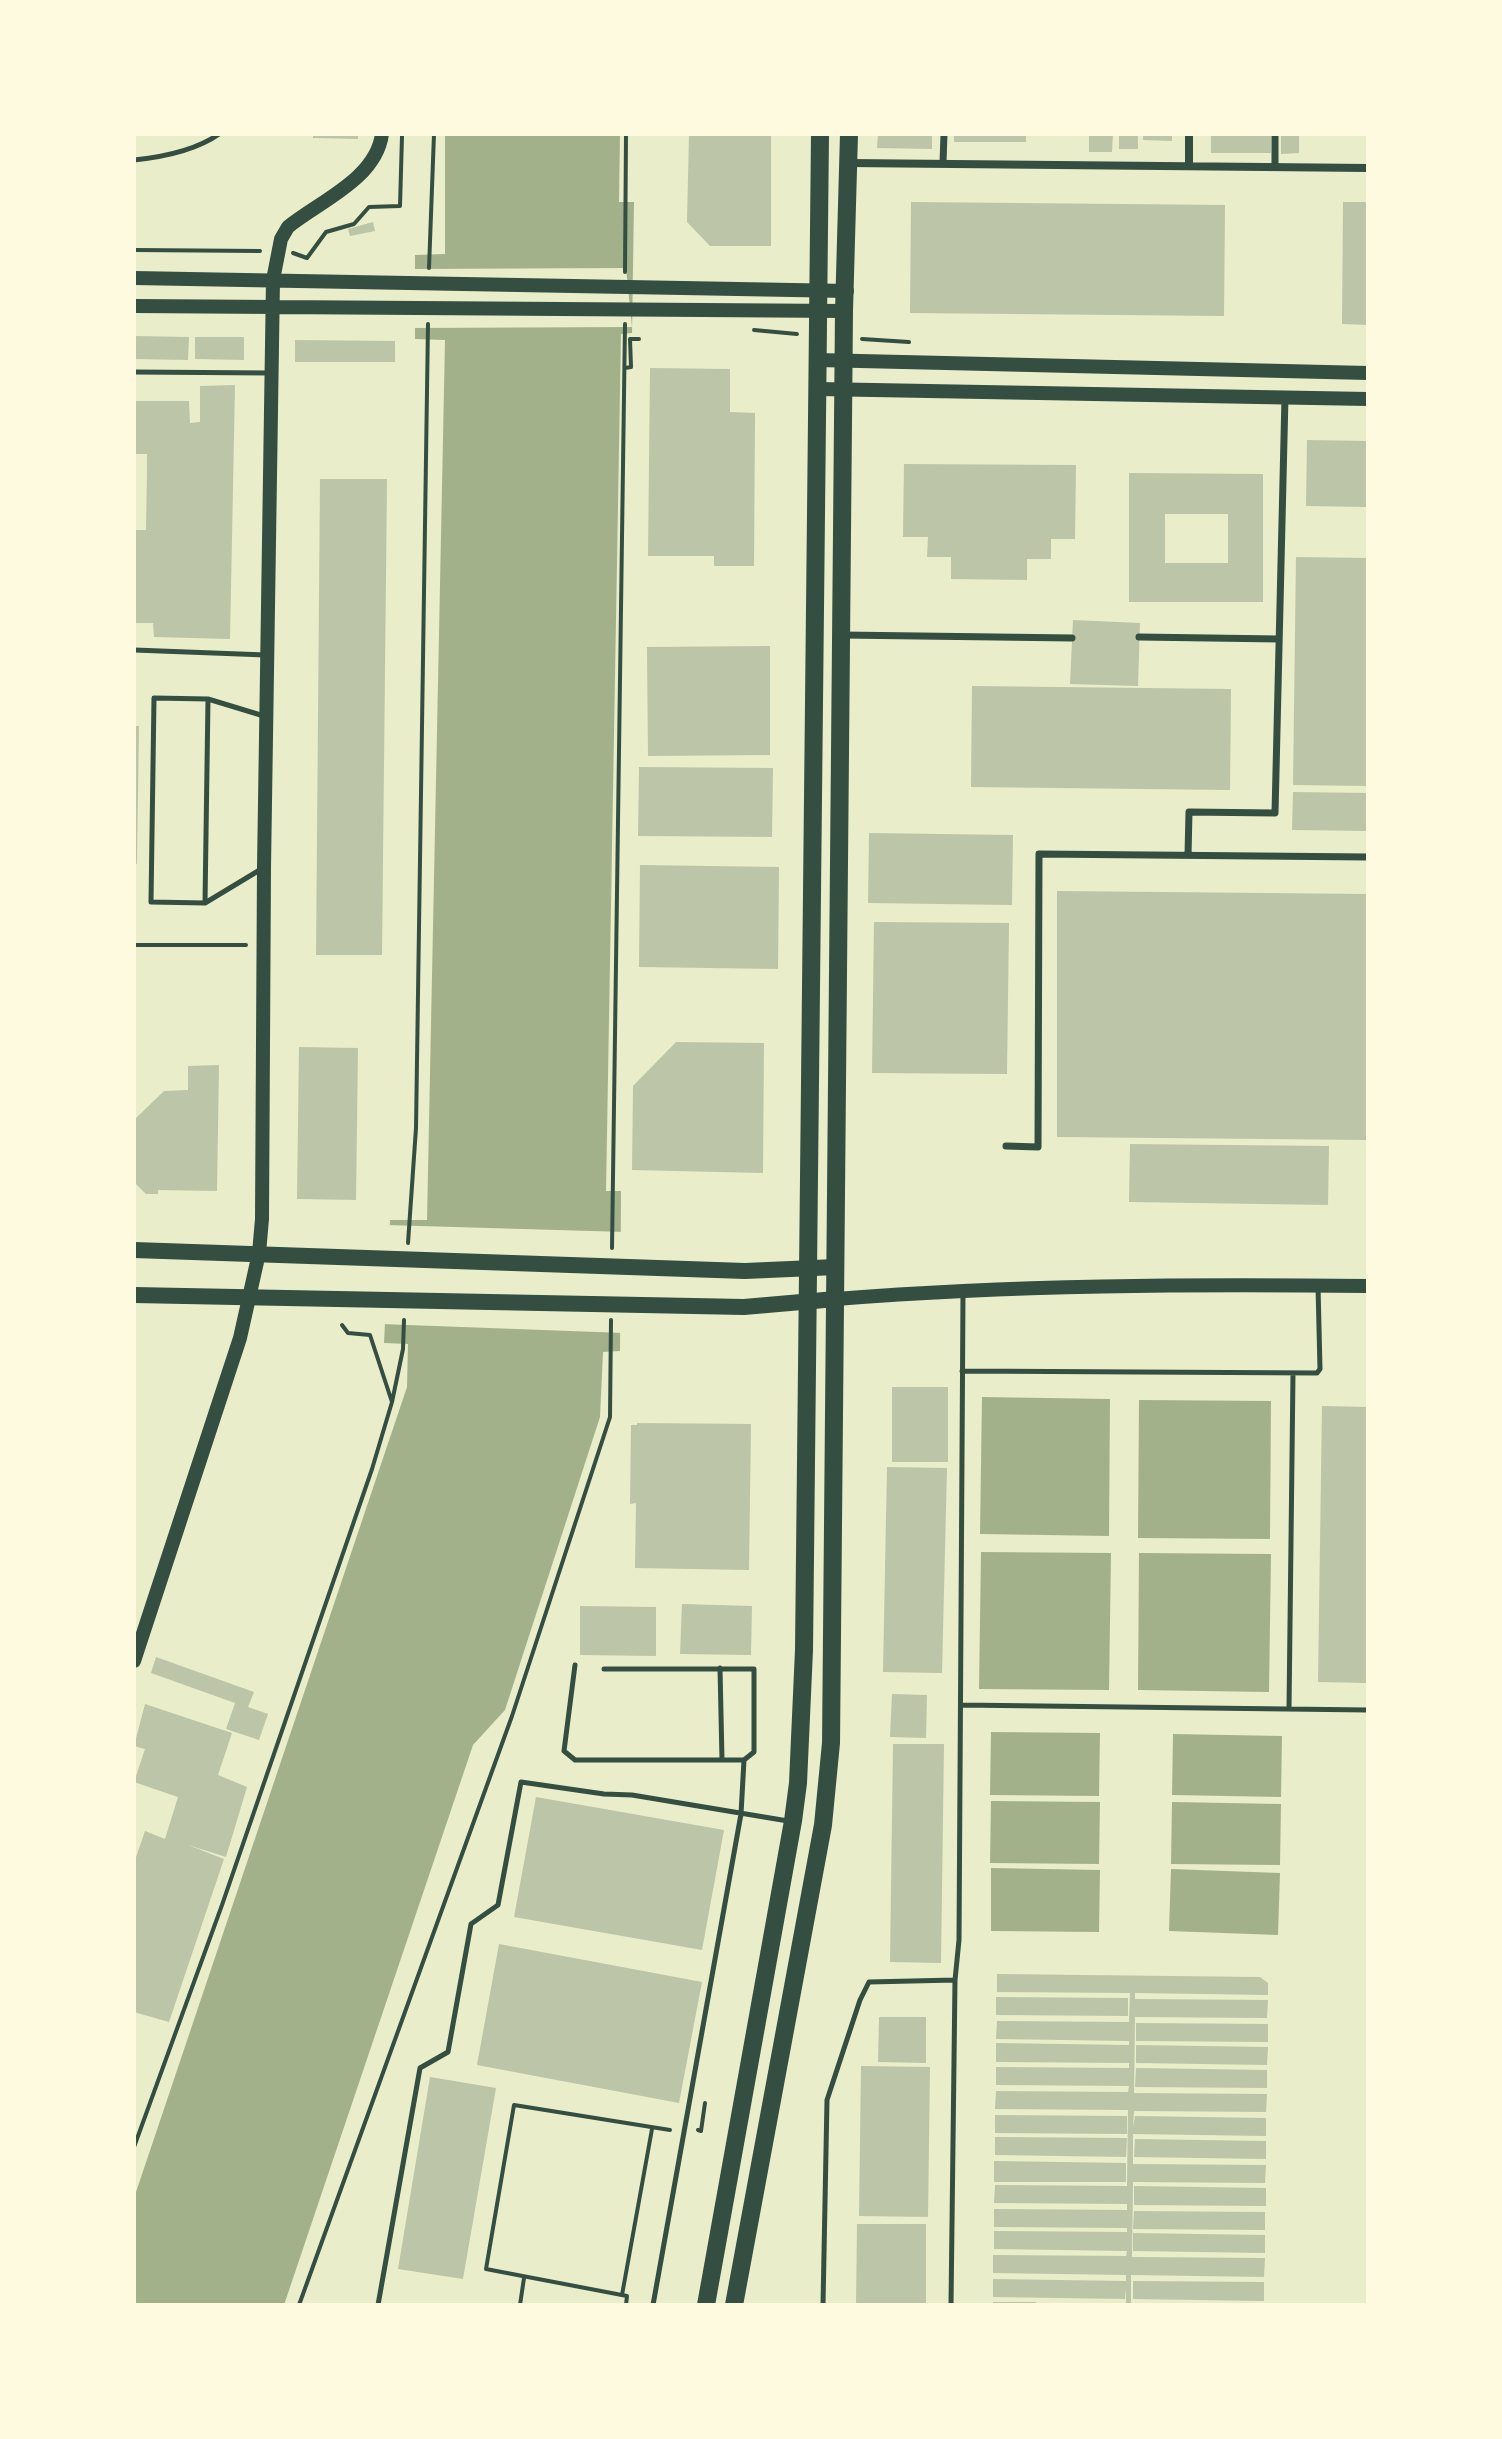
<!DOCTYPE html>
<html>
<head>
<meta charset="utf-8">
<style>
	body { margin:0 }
	#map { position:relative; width:1502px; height:2439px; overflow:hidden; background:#e9edc9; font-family:"IBM Plex Sans",sans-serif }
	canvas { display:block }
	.frame { position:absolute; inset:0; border:136px solid #fefae0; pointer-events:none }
</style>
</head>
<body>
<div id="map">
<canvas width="1502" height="2439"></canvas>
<div class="frame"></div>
</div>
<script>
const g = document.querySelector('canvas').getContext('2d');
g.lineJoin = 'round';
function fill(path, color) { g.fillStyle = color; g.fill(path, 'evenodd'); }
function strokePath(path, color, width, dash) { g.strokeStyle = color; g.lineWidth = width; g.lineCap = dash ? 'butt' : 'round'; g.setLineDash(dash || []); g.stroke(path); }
const water = new Path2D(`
	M445 134H620L619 202H634L632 333 621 334 606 1191H621L620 1351 603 1352 600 1417 505 1710 473 1745 284 2305H134V2198L407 1387 408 1344 384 1343 390 1220H427L445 340 415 339V255L445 254Z
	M982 1397 1110 1399 1109 1536 980 1534Z
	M1139 1400 1271 1401 1270 1539 1138 1538Z
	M981 1552 1111 1553 1109 1690 979 1689Z
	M1139 1553 1271 1554 1269 1692 1138 1690Z
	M991 1732 1100 1733 1099 1796 990 1795Z
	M1173 1734 1282 1736 1281 1797 1172 1795Z
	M991 1801 1100 1802 1099 1864 990 1863Z
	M1172 1802 1281 1804 1280 1865 1171 1864Z
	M991 1868 1100 1870 1099 1932 991 1931Z
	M1171 1869 1280 1873 1278 1935 1169 1931Z`);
const pier = new Path2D(`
	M626 268 632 327 411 328V269Z
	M386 1225 625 1232 624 1333 381 1324Z`);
const building = new Path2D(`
	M313 134H358V139L313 138Z
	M689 134H771V246H710L687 222Z
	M878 134H932V149L877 148Z
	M954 134H1026V142H954Z
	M1089 134H1113L1112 152H1089Z
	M1119 134H1138V149H1119Z
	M1143 134H1172V141L1143 140Z
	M1211 134H1271V153H1211Z
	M1281 134H1299V153L1281 154Z
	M911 202 1225 205 1224 316 910 313Z
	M1343 202H1368V325L1342 324Z
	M373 222 375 231 350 236 348 229Z
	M134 336 189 337 188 360 134 359Z
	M195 337H244V360L195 359Z
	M295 340 395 341V362H295Z
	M650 368 730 369V412L755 413 754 566H714V556H648Z
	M235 385 230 639 154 637 153 623H134L135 530H146L147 471V454H134V401H189L190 423 200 422V386Z
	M1307 440 1368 441V507L1306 506Z
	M904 464 1076 465 1075 539H1051V559H1027V580L951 579V557H927L928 537H903Z
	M1129 473 1263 474V602H1129ZM1165 514H1228V563H1165Z
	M320 479H387L382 955H316Z
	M1296 557 1368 558V786L1293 785Z
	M1073 620 1140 623 1138 686 1070 684Z
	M770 646V755L648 756 647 647Z
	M972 686 1231 689 1230 790 971 787Z
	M134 726H139L137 864 134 863Z
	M639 767 773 768 772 837 638 836Z
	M1293 792 1368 793V831L1292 830Z
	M869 833 1013 835 1012 905 868 903Z
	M640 865 779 867 778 969 639 967Z
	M1057 891 1368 894V1140L1057 1137Z
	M874 922 1009 923 1007 1074 872 1073Z
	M676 1042 764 1043 763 1173 632 1170 633 1086Z
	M299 1047 358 1048 356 1200 297 1199Z
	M219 1065 217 1191 158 1190V1194H146L134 1182V1120L164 1091 188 1090V1066Z
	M1130 1144 1329 1146 1328 1205 1129 1202Z
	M892 1387H948V1462H892Z
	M1322 1406 1368 1407V1683L1318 1682Z
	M637 1423 751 1424 749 1570 635 1568 636 1503 630 1504 631 1425H637Z
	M887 1467 947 1468 942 1673 883 1672Z
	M682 1604 752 1606 751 1655 680 1654Z
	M580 1606 656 1607V1656L580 1655Z
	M156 1657 254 1692 248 1707 268 1714 259 1740 226 1729 235 1703 151 1673Z
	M892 1694 927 1695 926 1738 890 1737Z
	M145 1704 232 1733 218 1775 247 1787 226 1857 188 1845 224 1859 169 2022 134 2012V1863L145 1831 165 1839 178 1797 134 1782 145 1749 134 1746Z
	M893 1744H944L941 1963 890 1962Z
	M536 1797 724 1830 702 1950 514 1917Z
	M499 1944 702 1982 679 2103 477 2065Z
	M997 1974 1260 1977 1268 1983V1995L1135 1993V1999L1268 2000 1267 2018 1135 2017 1134 2093 1267 2094 1266 2112 1134 2111 1133 2127 1135 2116 1266 2118V2136L1133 2134V2164L1266 2165 1265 2183 1133 2182 1132 2257 1265 2258 1264 2277 1131 2275V2305H1126V2287L1125 2299 993 2297V2279L1126 2281V2275L993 2273V2255L1126 2256 1127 2251 994 2249V2231L1127 2232V2228L994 2227V2209L1127 2210V2204L994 2203 995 2185 1127 2186 1128 2110 995 2109 996 2091 1128 2092 1129 2086 996 2085V2067L1129 2068V2063L996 2062V2043L1129 2045V2041L996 2039 997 2021 1129 2022 1130 1993 997 1992Z
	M996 1997 1128 1998V2016L996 2015Z
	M879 2017H926V2063L878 2062Z
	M1136 2023 1268 2024V2042L1136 2041Z
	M1136 2045 1268 2047 1267 2065 1136 2063Z
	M861 2066 930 2067 928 2217 859 2216Z
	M1136 2068 1267 2070V2088L1135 2087Z
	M430 2077 496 2088 463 2279 398 2269Z
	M995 2115 1127 2116V2134L995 2133Z
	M995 2137 1127 2138 1126 2157 995 2155Z
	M1135 2139 1266 2141V2159L1134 2157Z
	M994 2161 1126 2163V2182H994Z
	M1134 2186 1266 2188V2206L1134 2205Z
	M1134 2211 1265 2212V2230L1133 2229Z
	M857 2224H926V2305H856Z
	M1133 2233 1265 2235V2253L1133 2251Z
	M1133 2281 1264 2282V2301L1133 2299Z
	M993 2302H1036V2305H993Z`);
const path = new Path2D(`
	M134 250 260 251
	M293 253 307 258 326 232 354 224 369 207 400 206 402 136
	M429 268 434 134
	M625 272 626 134
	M754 330 797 334
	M862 339 909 342
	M625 368 631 367 630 339H639
	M134 945H246
	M408 1243 416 1128 428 324
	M612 1248 625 324
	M392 1402 403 1349 404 1320
	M698 2130 701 2131 705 2103
	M134 2147 222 1905 372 1469 392 1402 370 1335 348 1333 342 1325
	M622 2295 652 2129
	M299 2305 512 1716 610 1417 611 1320
	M520 2305 524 2278
	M626 2305 627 2296 486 2269 514 2105 670 2130`);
const service = new Path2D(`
	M134 160C163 157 195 151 219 134
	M134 372 270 373
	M134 650 266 655
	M263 868 205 903 151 902 154 698 208 699 264 716
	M205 903 208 699
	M962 1371 1317 1373 1320 1369 1318 1286
	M575 1665 564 1751 575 1760H744L741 1814 653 2305
	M720 1668 722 1760
	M604 1669H754V1752L744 1760
	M961 1705 1368 1710
	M1289 1709 1293 1373
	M378 2305 420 2068 448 2052 471 1924 498 1905 521 1782 604 1794 632 1795 788 1821
	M823 2305 827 2100 860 2000 869 1982 955 1980
	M951 2305 955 1980 959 1940 963 1294`);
const pedestrian = new Path2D(`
	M943 163 944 134
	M1275 167V134
	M842 635 1072 638
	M1139 637 1279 639
	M1188 855 1189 812 1275 813 1285 397
	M1006 1146 1038 1147 1039 854 1368 857`);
const minor = new Path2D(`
	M849 163 1368 168
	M1189 166V134`);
const tertiary = new Path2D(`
	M134 278 847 291
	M134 306 844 311
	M818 360 1368 373
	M818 389 1368 399
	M836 1299C1013 1285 1190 1284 1368 1286
	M134 1661 240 1338 259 1253 262 1219 264 867 273 280 281 239 288 227C320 201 376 179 382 134`);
const secondary = new Path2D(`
	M134 1250 745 1271 836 1267
	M134 1295 744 1307 836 1299`);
const primary = new Path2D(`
	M706 2305 793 1821 798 1783 804 1650 820 134
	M734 2305 823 1825 831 1743 844 311 849 134`);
fill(water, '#a3b18a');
fill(pier, '#e9edc9');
fill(building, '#bcc5a7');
strokePath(path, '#344e41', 4);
strokePath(service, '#344e41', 5);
strokePath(pedestrian, '#344e41', 7);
strokePath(minor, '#344e41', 8);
strokePath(tertiary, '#344e41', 14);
strokePath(secondary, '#344e41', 16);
strokePath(primary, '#344e41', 18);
</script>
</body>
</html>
